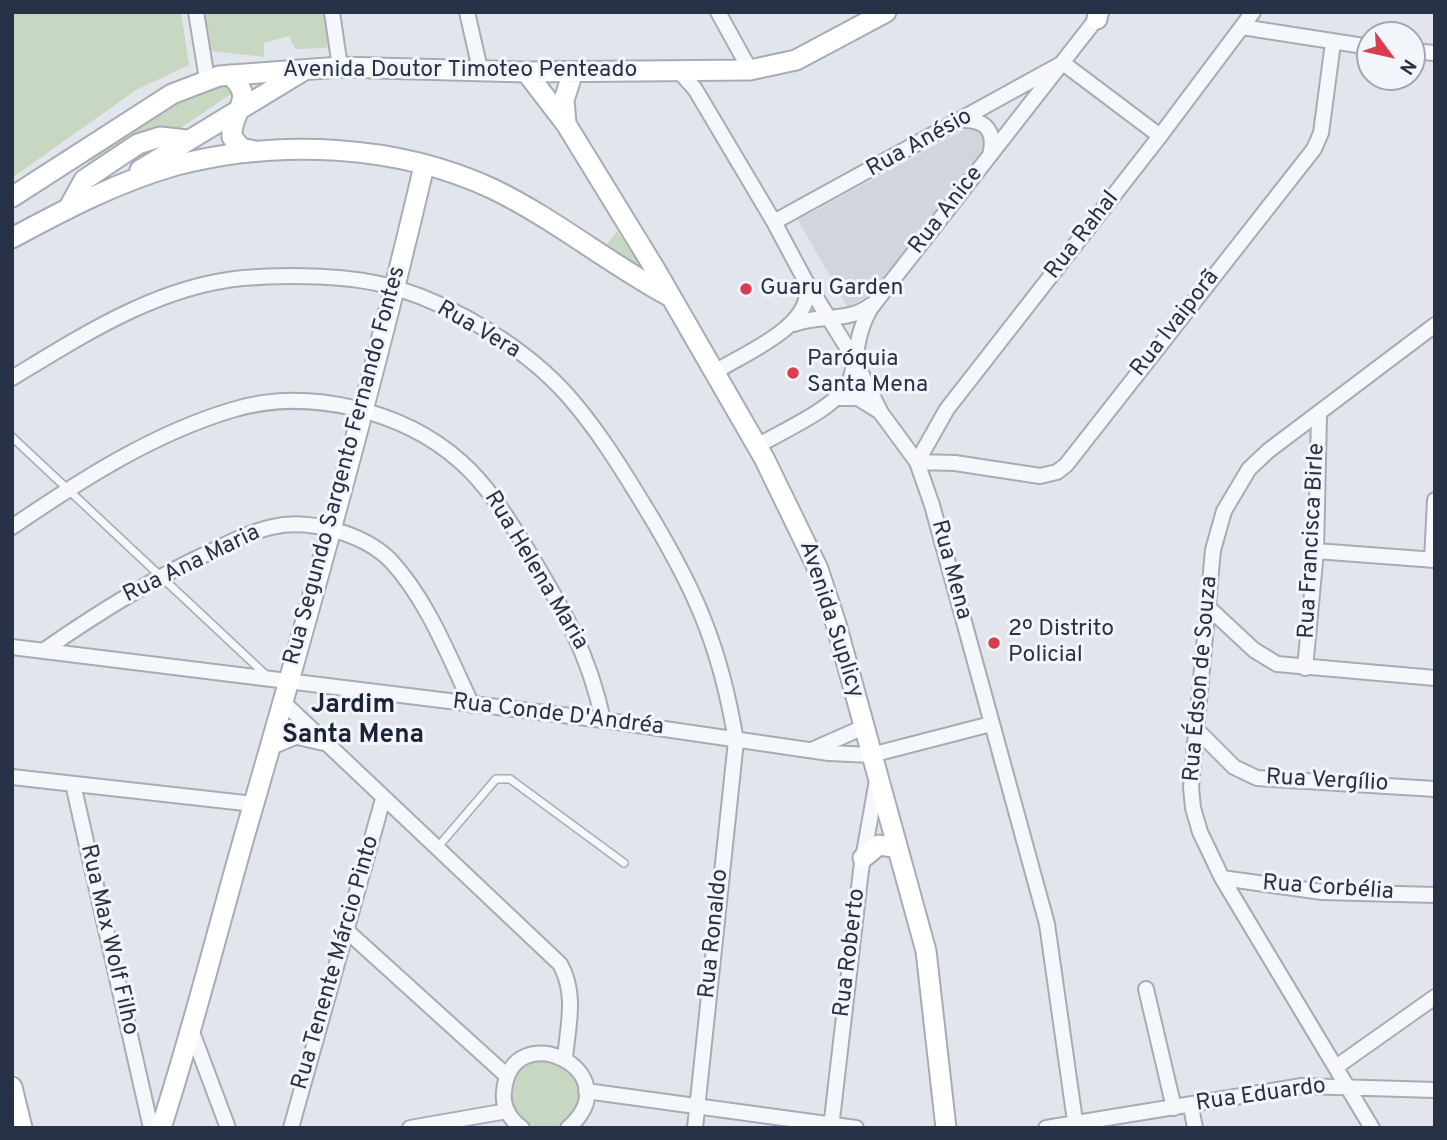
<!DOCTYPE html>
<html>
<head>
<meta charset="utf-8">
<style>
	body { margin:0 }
	#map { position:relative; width:1447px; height:1140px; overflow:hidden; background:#e2e6ec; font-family:Overpass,sans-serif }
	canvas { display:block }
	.frame { position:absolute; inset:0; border:14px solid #283246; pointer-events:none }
	.north { position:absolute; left:1356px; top:21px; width:70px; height:70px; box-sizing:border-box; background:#f2f5f9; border:2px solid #a1a7b1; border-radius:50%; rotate:123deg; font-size:19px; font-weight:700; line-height:28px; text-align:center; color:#283246 }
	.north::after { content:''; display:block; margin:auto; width:24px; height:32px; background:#dc3c4f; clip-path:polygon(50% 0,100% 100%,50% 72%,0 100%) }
</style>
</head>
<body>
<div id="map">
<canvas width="1447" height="1140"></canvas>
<div class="frame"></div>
<div class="north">N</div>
</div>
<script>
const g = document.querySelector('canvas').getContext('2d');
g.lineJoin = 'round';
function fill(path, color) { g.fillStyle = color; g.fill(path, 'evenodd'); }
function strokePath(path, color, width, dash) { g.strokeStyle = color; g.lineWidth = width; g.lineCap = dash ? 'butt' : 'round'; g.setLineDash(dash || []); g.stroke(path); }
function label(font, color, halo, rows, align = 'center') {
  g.font = font + ' Overpass,sans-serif'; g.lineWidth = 6; g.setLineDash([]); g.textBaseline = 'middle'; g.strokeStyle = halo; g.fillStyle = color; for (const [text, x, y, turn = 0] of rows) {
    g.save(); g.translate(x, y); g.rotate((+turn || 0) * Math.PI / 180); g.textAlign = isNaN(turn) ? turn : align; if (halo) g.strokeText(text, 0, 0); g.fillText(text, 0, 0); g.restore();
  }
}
const built = new Path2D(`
	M969 127 985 136 981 152 871 293 848 308 798 220Z`);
const green = new Path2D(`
	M12 12H181L189 65 136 90 12 178Z
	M205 12H325L332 41 326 48 295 49 289 36 264 43V57L211 51Z
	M222 83 229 87 231 94 92 188 80 175C100 137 181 98 222 83Z
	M617 231 640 264V268L605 247Z
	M534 1057 574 1069 583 1100 563 1128H526L509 1110 510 1078Z`);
const lane = new Path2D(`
	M12 437 266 675
	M437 848 496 779H510L624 863`);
const street = new Path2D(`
	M196 12 207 79
	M332 12 340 67
	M467 12 480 69
	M718 12 750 70
	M1242 27 1370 47
	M1412 51 1435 53
	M678 70 695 89 774 222 805 280 853 357 881 413 917 462 932 505 1047 924 1076 1128
	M964 120C987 120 996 133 990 155
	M774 222 1063 63 1160 136
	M794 324C820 314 848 323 871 305
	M715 372C743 354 816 325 806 285
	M12 378C83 335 158 286 243 278 289 274 352 275 396 288 458 307 527 349 569 397 597 429 620 466 642 502 693 585 720 643 736 741L695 1128
	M839 398H858L879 411
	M757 446C784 430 842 406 851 377 858 352 856 334 870 309L1101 13
	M917 462 955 463 1040 476 1057 472 1066 465 1314 149 1321 133 1333 43
	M917 462 947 409 1160 136 1253 12
	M12 527C81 480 152 434 232 410 307 387 403 410 461 462 487 485 507 517 525 546 561 606 588 650 603 720
	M1316 551 1435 560
	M1432 560 1435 500
	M1209 608 1254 650 1277 664 1435 678
	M12 647 603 720 829 753 871 755 991 724
	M43 651C96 614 150 580 208 553 229 543 250 532 272 527 309 518 365 534 391 561 428 601 449 657 472 705
	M1305 668 1316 551 1319 415
	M283 702 560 964C577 994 568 1025 565 1058
	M1196 729 1234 767 1257 778 1435 789
	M814 749 864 727
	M12 777 254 804
	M73 784 151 1128
	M1222 878 1322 892 1435 895
	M347 931 507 1076
	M1146 989 1174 1108
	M192 1032 228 1128
	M1336 1067 1435 997
	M586 1091 856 1128
	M1191 1106 1195 1128
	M291 1128 383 799
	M410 1128 507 1111
	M522 1128C510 1120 502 1106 504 1091 512 1013 633 1072 568 1128
	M831 1128 861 870 877 780
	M1046 1128 1302 1086 1435 1090
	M1372 1128 1222 878 1200 832 1193 808 1191 787 1213 550 1224 511 1249 469 1268 451 1435 325`);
const secondary = new Path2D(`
	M1097 19 1098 12
	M526 72 566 124 655 269 764 458 818 569 836 624 926 951 946 1128
	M230 75C258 100 230 110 232 137L241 148 255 151
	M566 123 564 100 573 72
	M140 170 303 71
	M12 197 172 94 219 76 340 67 526 72 750 70 796 60 886 12
	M68 209 84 180 138 144 160 137 187 140
	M12 238C64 210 119 181 177 165 278 139 397 144 493 189 555 219 608 263 669 296
	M272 744 296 734 322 740
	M863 858 879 845 897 848
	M12 1087 22 1128
	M161 1128C196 1020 222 911 254 803 315 592 374 380 424 166`);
const markers = [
	[746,289,7,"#dc3c4f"],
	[793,373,7,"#dc3c4f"],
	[994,643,7,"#dc3c4f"]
];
const streetNames = [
	["Avenida Doutor Timoteo Penteado",460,71],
	["Rua Anésio",920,144,-29],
	["Rua Anice",947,211,-52],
	["Rua Rahal",1083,236,-52],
	["Rua Ivaiporã",1176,324,-52],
	["Rua Vera",478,331,30],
	["Rua Segundo Sargento Fernando Fontes",346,466,-75],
	["Rua Francisca Birle",1313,541,-87],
	["Rua Ana Maria",192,565,-26],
	["Rua Mena",950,570,75],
	["Rua Helena Maria",535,571,59],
	["Avenida Suplicy",830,620,72],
	["Rua Édson de Souza",1202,679,-85],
	["Rua Conde D'Andréa",558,716,7],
	["Rua Vergílio",1327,782,3],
	["Rua Corbélia",1328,889,4],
	["Rua Ronaldo",715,934,-84],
	["Rua Max Wolf Filho",108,940,77],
	["Rua Roberto",851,953,-83],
	["Rua Tenente Márcio Pinto",337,963,-74],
	["Rua Eduardo",1261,1096,-8]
];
const poiNames = [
	["Guaru Garden",760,289],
	["Paróquia",807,360],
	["Santa Mena",807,386],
	["2º Distrito",1008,630],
	["Policial",1008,656]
];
const quarterNames = [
	["Jardim",353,707],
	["Santa Mena",353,737]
];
fill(built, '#d0d5de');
fill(green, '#c7d7c2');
strokePath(lane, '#a6acb7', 10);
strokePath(street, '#a6acb7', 18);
strokePath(secondary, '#a6acb7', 23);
strokePath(lane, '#f5f7fa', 7);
strokePath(street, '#f5f7fa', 14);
strokePath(secondary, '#fff', 19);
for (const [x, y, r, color] of markers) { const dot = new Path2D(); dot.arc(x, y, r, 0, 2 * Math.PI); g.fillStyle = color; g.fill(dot); strokePath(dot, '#f2f5f9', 2.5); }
label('23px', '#283246', '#f2f5f9', streetNames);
label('23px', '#283246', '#f2f5f9', poiNames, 'left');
label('bold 26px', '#1a2337', '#f2f5f9', quarterNames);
</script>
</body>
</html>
